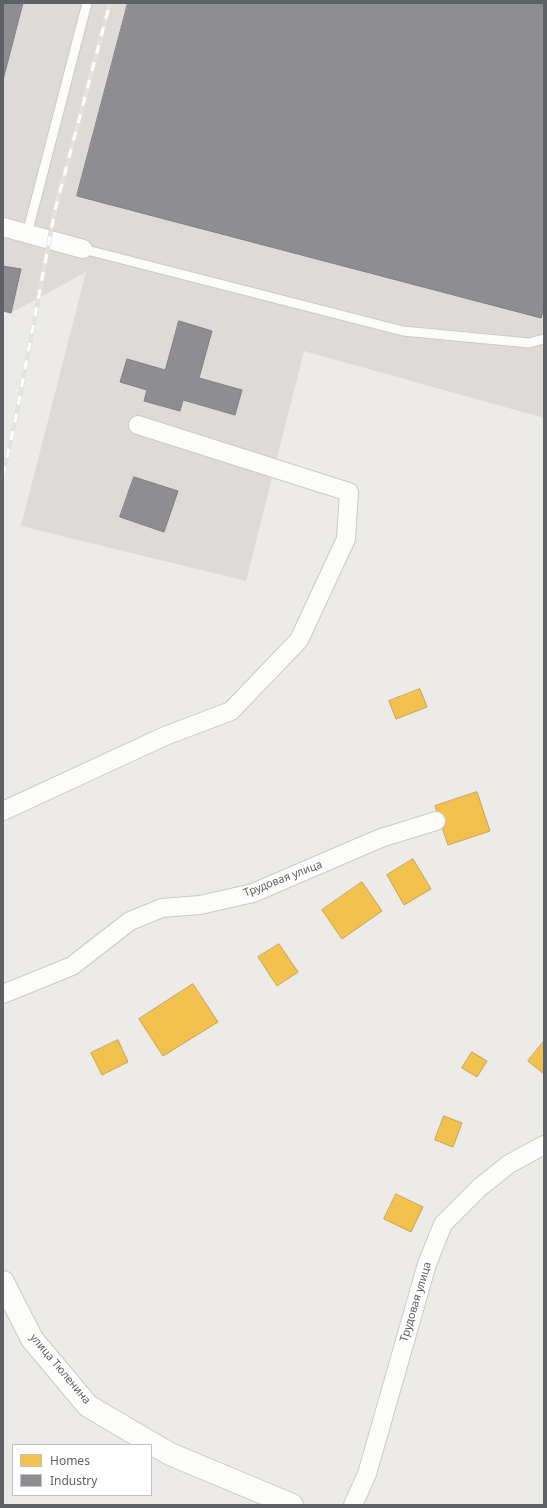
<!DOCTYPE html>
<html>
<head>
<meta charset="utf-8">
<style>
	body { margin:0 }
	#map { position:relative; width:547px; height:1508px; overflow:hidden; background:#edebe7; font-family:"Noto Sans",sans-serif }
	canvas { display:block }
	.frame { position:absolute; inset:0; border:4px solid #5d6165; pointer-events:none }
	.legend { position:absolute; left:12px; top:1444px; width:140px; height:52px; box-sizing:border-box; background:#fff; border:1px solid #bec0c1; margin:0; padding:5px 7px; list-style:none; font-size:12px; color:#5d6165 }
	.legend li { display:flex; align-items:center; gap:8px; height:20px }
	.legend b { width:20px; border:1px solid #bec0c1 }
</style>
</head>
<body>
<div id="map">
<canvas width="547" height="1508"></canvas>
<div class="frame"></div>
<ul class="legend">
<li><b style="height:11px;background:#f2c14e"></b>Homes</li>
<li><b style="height:11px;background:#8d8d92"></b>Industry</li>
</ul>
</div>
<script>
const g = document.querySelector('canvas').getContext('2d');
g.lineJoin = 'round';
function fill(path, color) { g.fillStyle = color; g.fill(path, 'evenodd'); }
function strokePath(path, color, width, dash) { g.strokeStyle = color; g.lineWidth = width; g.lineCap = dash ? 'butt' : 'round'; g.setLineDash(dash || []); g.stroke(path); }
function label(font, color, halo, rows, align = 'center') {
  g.font = font + ' "Noto Sans",sans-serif'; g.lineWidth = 4; g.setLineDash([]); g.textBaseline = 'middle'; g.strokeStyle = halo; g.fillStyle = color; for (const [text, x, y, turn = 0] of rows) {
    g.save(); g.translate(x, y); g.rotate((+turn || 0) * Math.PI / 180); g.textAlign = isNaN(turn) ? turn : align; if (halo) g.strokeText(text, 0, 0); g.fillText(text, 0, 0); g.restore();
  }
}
const industrial = new Path2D(`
	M3 3H544V418L304 351 246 581 21 526 86 272 11 313 3 311Z`);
const homes = new Path2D(`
	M420 689 427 707 396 719 389 701Z
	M477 792 490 831 448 845 435 806Z
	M413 859 431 889 404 905 387 875Z
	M362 882 382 911 342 939 322 910Z
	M279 944 298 972 277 986 258 957Z
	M193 984 218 1022 163 1056 139 1019Z
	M118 1040 128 1062 102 1075 91 1053Z
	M544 1041V1074L528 1061Z
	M472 1052 487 1061 477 1077 462 1068Z
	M444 1116 462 1123 453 1147 435 1140Z
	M396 1194 423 1207 411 1232 384 1219Z`);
const industry = new Path2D(`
	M3 3H23L3 80Z
	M128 3H544V308L541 318 77 196Z
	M3 266 21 269 11 313 3 311Z
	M179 321 212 331 199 378 242 390 235 415 183 400 180 411 144 401 147 390 120 382 127 359 165 370Z
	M134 477 178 491 164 532 120 517Z`);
const lane = new Path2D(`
	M27 234 87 3
	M83 249 403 331 529 343 544 339`);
const street = new Path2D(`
	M3 227 83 249
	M3 811 165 736 231 711 299 640 346 539 349 492 138 425
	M3 994 72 966 130 921 162 908 200 905 253 893 381 838 436 821
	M353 1505 367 1474 427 1264 443 1224 479 1188 509 1164 544 1145`);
const secondary = new Path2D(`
	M3 1282 32 1339 88 1406 170 1454 292 1505`);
const rail = new Path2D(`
	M3 475 15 422 55 210 110 3`);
const streetNames = [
	["Трудовая улица",283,879,-21],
	["Трудовая улица",416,1302,-73],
	["улица Тюленина",60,1369,50]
];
fill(industrial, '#dddad7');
fill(homes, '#f2c14e');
strokePath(homes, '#c5a455', 1);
fill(industry, '#8d8d92');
strokePath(industry, '#7f8084', 1);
strokePath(lane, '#c9cac9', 11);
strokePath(street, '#c9cac9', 20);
strokePath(secondary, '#c9c9c8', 24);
strokePath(lane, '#fcfcfb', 9);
strokePath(street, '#fcfcfb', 18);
strokePath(secondary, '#fcfcfb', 22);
strokePath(rail, '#e3e2e2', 4.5);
strokePath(rail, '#fff', 3, [9]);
label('11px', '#5d6165', '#fff', streetNames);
</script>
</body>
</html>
